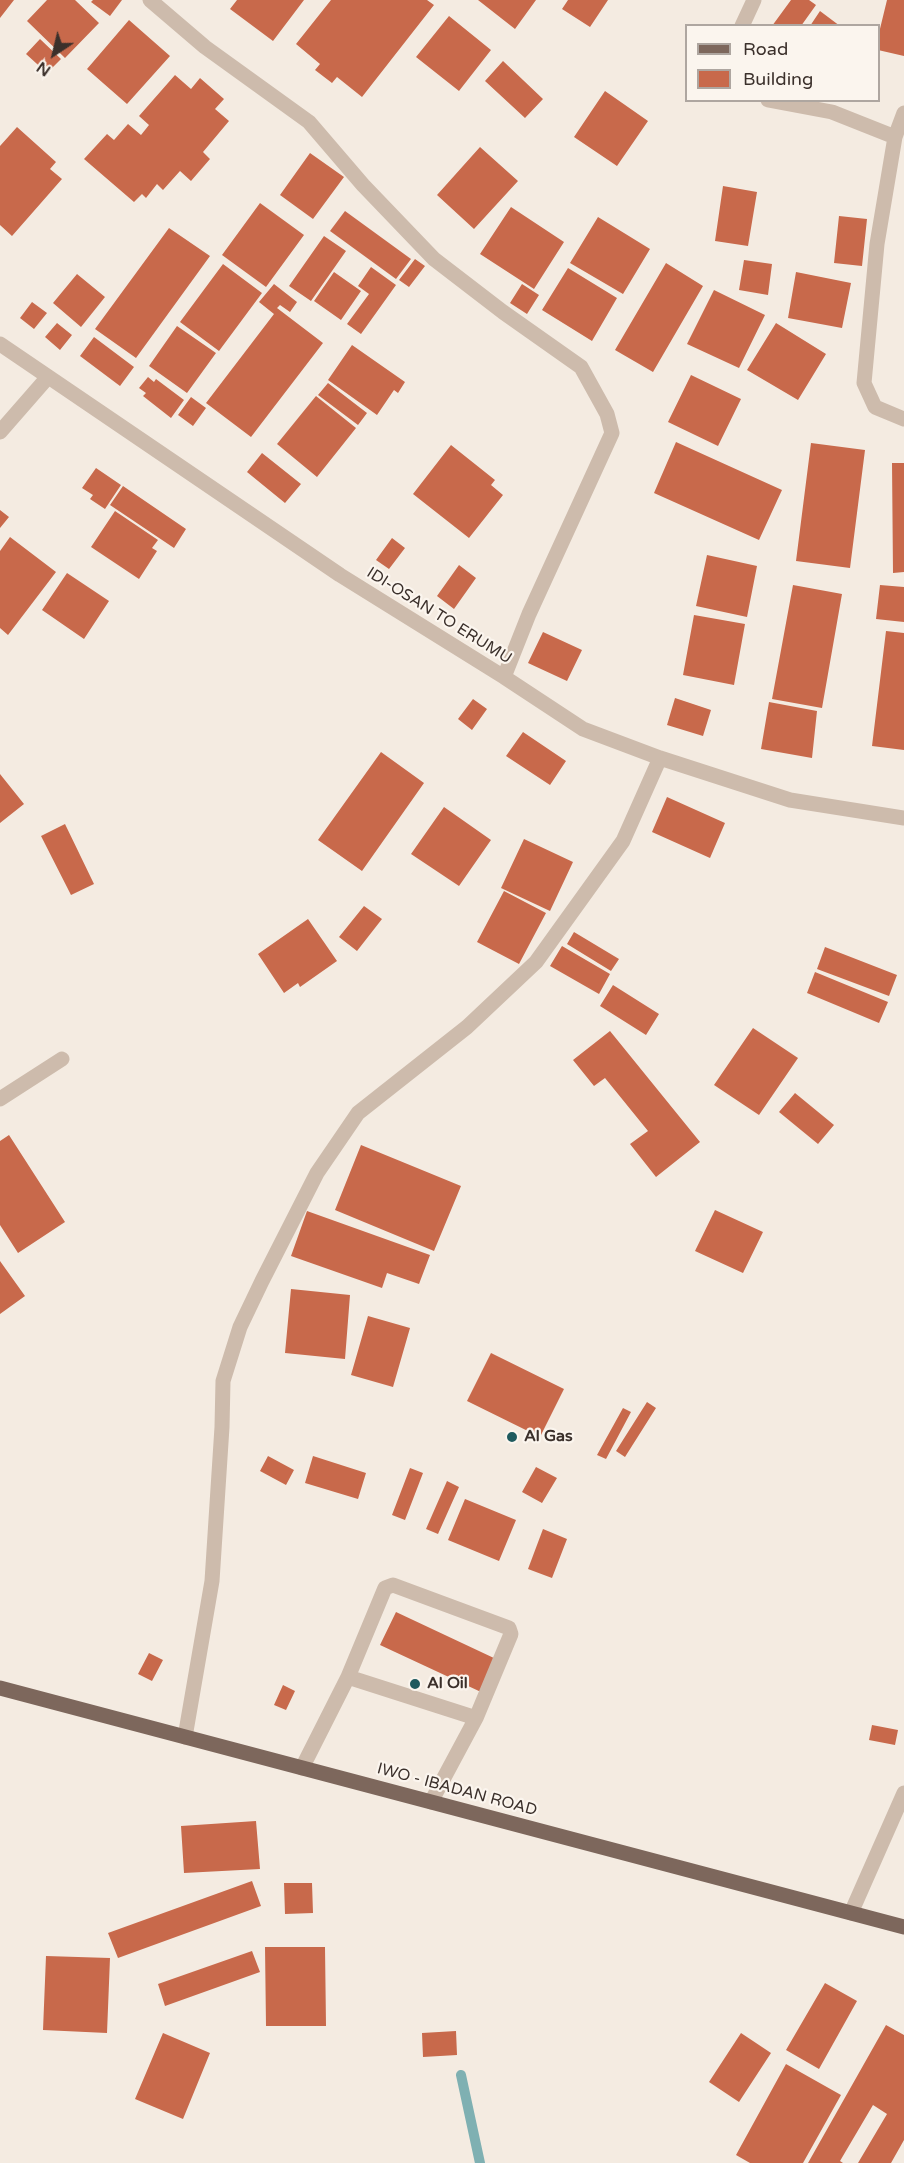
<!DOCTYPE html>
<html>
<head>
<meta charset="utf-8">
<style>
	body { margin:0 }
	#map { position:relative; width:904px; height:2163px; overflow:hidden; background:#f4ebe1; font-family:"Varela Round",sans-serif }
	canvas { display:block }
	.legend { position:absolute; left:685px; top:24px; width:195px; height:78px; box-sizing:border-box; background:#fbf5ee; border:2px solid #aea6a0; margin:0; padding:8px 10px; list-style:none; font-size:18px; color:#3b302b }
	.legend li { display:flex; align-items:center; gap:12px; height:30px }
	.legend b { width:30px; border:2px solid #aea6a0 }
	.north { position:absolute; left:24px; top:24px; width:60px; height:60px; -webkit-text-stroke:4px #fbf5ee; paint-order:stroke; rotate:215deg; font-size:16px; font-weight:700; line-height:24px; text-align:center; color:#3b302b }
	.north::after { content:''; display:block; margin:auto; width:21px; height:27px; background:#3b302b; clip-path:polygon(50% 0,100% 100%,50% 72%,0 100%) }
</style>
</head>
<body>
<div id="map">
<canvas width="904" height="2163"></canvas>
<ul class="legend">
<li><b style="height:8px;background:#7d675c"></b>Road</li>
<li><b style="height:16px;background:#c8694b"></b>Building</li>
</ul>
<div class="north">N</div>
</div>
<script>
const g = document.querySelector('canvas').getContext('2d');
g.lineJoin = 'round';
function strokePath(path, color, width, dash) { g.strokeStyle = color; g.lineWidth = width; g.lineCap = dash ? 'butt' : 'round'; g.setLineDash(dash || []); g.stroke(path); }
function fill(path, color) { g.fillStyle = color; g.fill(path, 'evenodd'); }
function label(font, color, halo, rows, align = 'center') {
  g.font = font + ' "Varela Round",sans-serif'; g.lineWidth = 4.5; g.setLineDash([]); g.textBaseline = 'middle'; g.strokeStyle = halo; g.fillStyle = color; for (const [text, x, y, turn = 0] of rows) {
    g.save(); g.translate(x, y); g.rotate((+turn || 0) * Math.PI / 180); g.textAlign = isNaN(turn) ? turn : align; if (halo) g.strokeText(text, 0, 0); g.fillText(text, 0, 0); g.restore();
  }
}
const stream = new Path2D(`
	M461 2075 480 2163`);
const building = new Path2D(`
	M0 0H14L0 18Z
	M47 0H75L99 23 65 58 27 21Z
	M93 0H122L110 16 91 2Z
	M237 0H304L273 41 230 9Z
	M331 0H427L434 5 362 97 337 77 332 83 315 70 320 64 296 44Z
	M478 0H536L515 29Z
	M568 0H608L590 27 562 9Z
	M791 0H809L816 5 801 26H772Z
	M887 0H904V56L878 50V37Z
	M820 11 840 26H810Z
	M449 16 491 50 459 91 416 57Z
	M129 20 170 56 127 104 87 69Z
	M40 39 61 59 47 73 26 54Z
	M503 61 543 99 525 118 485 81Z
	M175 75 191 89 200 78 224 99 215 109 229 121 203 152 210 159 191 181 180 171 163 190 157 184 146 198 142 194 134 202 84 159 107 134 114 140 128 124 141 135 149 125 139 116Z
	M605 91 648 121 617 166 574 137Z
	M17 127 56 162 50 169 62 179 12 236 0 225V146Z
	M480 147 518 181 474 229 437 195Z
	M310 153 344 177 313 219 280 195Z
	M723 186 757 192 748 246 715 241Z
	M260 203 304 235 266 287 222 255Z
	M511 207 564 242 534 289 480 254Z
	M345 211 411 259 396 279 330 231Z
	M839 216 867 219 862 266 834 263Z
	M598 217 650 249 623 294 570 263Z
	M169 228 210 256 136 358 95 329Z
	M324 236 346 251 311 301 289 286Z
	M415 259 425 266 409 287 399 280Z
	M744 260 772 264 768 295 739 290Z
	M666 263 703 286 653 372 615 350Z
	M223 264 262 293 219 351 180 322Z
	M371 267 396 285 361 334 347 324 369 294 358 286Z
	M568 268 617 298 592 341 542 310Z
	M334 272 361 291 341 320 314 301Z
	M796 272 851 283 842 328 788 318Z
	M77 274 105 297 81 327 53 303Z
	M274 284 297 302 290 312 280 305 277 308 323 343 251 437 206 403 274 314 259 302Z
	M522 284 539 295 527 314 510 303Z
	M714 290 765 315 739 368 687 344Z
	M32 302 47 313 34 329 20 318Z
	M57 323 72 335 60 350 45 337Z
	M776 323 826 354 798 400 747 370Z
	M177 326 216 353 187 393 149 366Z
	M94 337 134 367 120 386 80 356Z
	M352 345 405 382 398 393 394 390 377 415 328 380Z
	M691 375 741 399 718 446 668 422Z
	M148 377 154 382 156 379 184 400 171 418 143 396 146 393 139 388Z
	M328 383 367 413 358 425 318 395Z
	M316 396 356 428 317 477 277 444Z
	M191 397 206 408 193 426 178 415Z
	M676 442 782 490 759 540 654 493Z
	M811 443 865 450 850 568 796 561Z
	M451 445 495 480 491 485 503 495 469 538 413 494Z
	M262 453 301 484 285 503 247 472Z
	M892 463H904V572L893 573Z
	M96 468 121 485 105 509 90 499 93 495 82 488Z
	M123 486 186 529 174 548 110 505Z
	M0 510 9 517 0 528Z
	M115 511 158 540 152 548 157 551 139 579 91 547Z
	M10 537 56 572 8 635 0 628V551Z
	M392 538 405 548 389 569 376 560Z
	M707 555 757 566 747 617 696 606Z
	M459 565 476 578 454 609 437 596Z
	M67 573 109 601 84 639 42 610Z
	M793 585 842 594 822 708 772 699Z
	M880 585 904 587V622L876 619Z
	M694 615 745 624 734 685 683 675Z
	M886 631 904 633V750L872 746Z
	M543 632 582 650 567 681 528 663Z
	M675 698 711 710 703 736 667 725Z
	M473 699 487 709 472 730 458 719Z
	M769 702 817 711 812 758 761 749Z
	M523 732 566 761 550 785 506 756Z
	M381 752 424 783 362 871 318 840Z
	M0 774 24 804 0 823Z
	M667 797 725 823 710 858 652 832Z
	M444 807 491 840 459 886 411 854Z
	M65 824 94 884 71 895 41 836Z
	M524 839 573 862 550 911 501 888Z
	M504 891 546 913 519 964 477 942Z
	M364 906 382 919 357 951 339 937Z
	M308 919 337 961 300 987 298 983 284 993 258 954Z
	M574 932 619 959 611 971 567 944Z
	M562 946 610 974 599 994 550 966Z
	M825 947 897 975 889 996 817 969Z
	M815 972 888 1002 879 1023 807 993Z
	M613 985 659 1014 646 1035 600 1006Z
	M753 1028 798 1058 759 1115 714 1085Z
	M610 1031 700 1142 656 1177 630 1144 648 1131 605 1078 594 1086 573 1060Z
	M795 1093 834 1125 818 1144 779 1112Z
	M9 1135 65 1222 18 1253 0 1225V1141Z
	M361 1145 461 1186 434 1251 335 1210Z
	M715 1210 763 1232 743 1273 695 1251Z
	M307 1211 430 1255 419 1284 387 1273 382 1288 291 1256Z
	M0 1261 25 1296 0 1314Z
	M291 1289 350 1295 345 1359 285 1353Z
	M368 1316 410 1328 393 1387 351 1375Z
	M491 1353 564 1389 540 1437 467 1401Z
	M647 1402 656 1408 625 1457 616 1451Z
	M623 1408 631 1412 606 1459 597 1455Z
	M268 1456 294 1470 286 1485 260 1471Z
	M313 1456 366 1473 358 1499 305 1483Z
	M536 1467 557 1478 542 1503 522 1492Z
	M410 1468 423 1473 405 1520 392 1515Z
	M447 1481 459 1487 438 1534 426 1529Z
	M465 1499 516 1520 499 1561 448 1540Z
	M543 1529 567 1539 552 1578 528 1569Z
	M396 1612 496 1659 481 1692 380 1645Z
	M149 1653 163 1660 152 1681 138 1674Z
	M283 1685 295 1691 286 1710 274 1705Z
	M872 1725 898 1730 895 1745 869 1740Z
	M256 1821 260 1869 184 1873 181 1826Z
	M252 1881 261 1906 118 1958 108 1933Z
	M284 1883H312L313 1913 285 1914Z
	M265 1947H325L326 2026H266Z
	M252 1951 260 1972 165 2006 158 1984Z
	M46 1956 110 1958 107 2033 43 2030Z
	M825 1983 857 2001 819 2069 786 2050Z
	M886 2025 904 2035V2140L891 2163H858L887 2114 873 2105 840 2161 843 2163H808Z
	M456 2031 457 2055 423 2057 422 2033Z
	M163 2033 210 2053 183 2119 135 2099Z
	M741 2033 771 2053 739 2102 709 2082Z
	M786 2064 841 2095 803 2163H750L736 2155Z`);
const lane = new Path2D(`
	M348 1677 476 1718
	M302 1768 348 1677 385 1588 393 1585 509 1628 511 1634 476 1718 431 1802`);
const street = new Path2D(`
	M150 0 205 47 309 122 363 185 434 259 503 312 581 367 607 414 612 433 529 614 504 677
	M742 26 754 0
	M768 100 832 112 895 137
	M904 113 895 137 877 244 864 383 875 407 904 419
	M0 344 340 575 504 677 583 729 660 758 790 800 904 818
	M0 432 48 377
	M0 1099 62 1059
	M185 1737 212 1581 222 1427 223 1381 240 1327 262 1281 317 1173 358 1113 467 1027 536 962 623 841 660 758
	M851 1913 904 1793`);
const primary = new Path2D(`
	M0 1688 904 1927`);
const markers = [
	[512,1437,6,"#1f5a5e"],
	[415,1684,6,"#1f5a5e"]
];
const streetNames = [
	["IDI-OSAN TO ERUMU",439,616,32],
	["IWO - IBADAN ROAD",457,1790,15]
];
const poiNames = [
	["Al Gas",524,1437],
	["Al Oil",427,1684]
];
strokePath(stream, '#7fb0b2', 10);
fill(building, '#c8694b');
strokePath(lane, '#cdbbac', 15);
strokePath(street, '#cdbbac', 15);
strokePath(primary, '#7d675c', 15);
for (const [x, y, r, color] of markers) { const dot = new Path2D(); dot.arc(x, y, r, 0, 2 * Math.PI); g.fillStyle = color; g.fill(dot); strokePath(dot, '#fbf5ee', 2); }
label('16px', '#3b302b', '#fbf5ee', streetNames);
label('bold 16px', '#3b302b', '#fbf5ee', poiNames, 'left');
</script>
</body>
</html>
